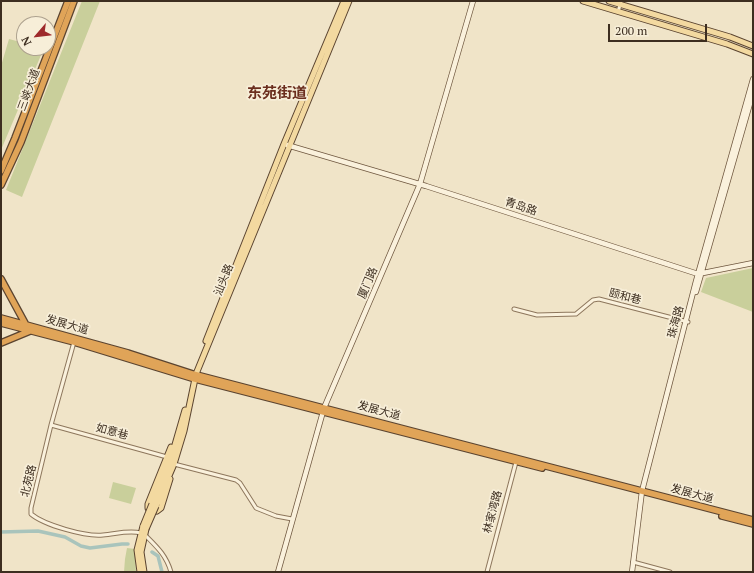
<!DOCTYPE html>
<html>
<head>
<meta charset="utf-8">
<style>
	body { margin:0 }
	#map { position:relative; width:754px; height:573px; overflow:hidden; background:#f0e4c8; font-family:"PT Serif",serif }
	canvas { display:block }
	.frame { position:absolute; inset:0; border:2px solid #3d2e20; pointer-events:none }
	.north { position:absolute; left:16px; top:16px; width:40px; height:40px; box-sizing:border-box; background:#f7eed8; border:1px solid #ada18e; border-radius:50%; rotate:242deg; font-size:11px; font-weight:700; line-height:16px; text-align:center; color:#3d2e20 }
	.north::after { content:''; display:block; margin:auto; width:14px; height:18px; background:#9e2a2b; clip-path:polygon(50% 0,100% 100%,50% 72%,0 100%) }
	.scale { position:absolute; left:608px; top:24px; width:99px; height:18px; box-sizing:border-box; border:2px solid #3d2e20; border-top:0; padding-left:5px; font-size:12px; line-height:14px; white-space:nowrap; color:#3d2e20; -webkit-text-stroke:3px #f7eed8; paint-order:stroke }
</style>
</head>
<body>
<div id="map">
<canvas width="754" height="573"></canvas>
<div class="frame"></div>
<div class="north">N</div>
<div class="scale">200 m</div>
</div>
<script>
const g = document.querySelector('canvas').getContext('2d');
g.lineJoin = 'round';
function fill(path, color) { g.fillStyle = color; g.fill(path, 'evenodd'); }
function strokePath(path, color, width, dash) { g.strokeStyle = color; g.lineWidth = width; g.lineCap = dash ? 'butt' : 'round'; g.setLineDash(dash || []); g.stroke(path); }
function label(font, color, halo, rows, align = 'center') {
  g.font = font + ' "PT Serif","Noto Sans SC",serif'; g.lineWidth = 3.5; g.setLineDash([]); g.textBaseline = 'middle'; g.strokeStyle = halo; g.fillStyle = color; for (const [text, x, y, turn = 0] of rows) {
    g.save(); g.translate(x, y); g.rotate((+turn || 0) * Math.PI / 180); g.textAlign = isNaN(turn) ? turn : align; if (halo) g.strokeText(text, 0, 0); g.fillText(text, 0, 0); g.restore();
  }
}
const green = new Path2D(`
	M82 1H100L22 197 6 190Z
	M9 39 24 43V48H44L1 150V66Z
	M753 268V312L701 292 706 278Z
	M113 482 136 488 131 504 109 498Z
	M127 548 135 549 136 572H124L125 559Z`);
const canal = new Path2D(`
	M1 532 38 531 65 537 81 546 90 548 122 544H128
	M152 552 158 556 162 572`);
const street = new Path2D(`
	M618 12 621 1
	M514 309 537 315 576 314 593 300 599 299 688 322
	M74 342 51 425 31 508V514C44 525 86 537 103 535 116 534 128 530 141 533
	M51 425 167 457
	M174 464 236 480 240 483 256 508 276 516 292 519
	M145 535C157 547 166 555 171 572
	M633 562 670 572
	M487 572 516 462`);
const secondary = new Path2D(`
	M287 145 426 186 698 274 753 263
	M696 292 753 93
	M278 572 324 408 420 184 473 1
	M632 572 642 491 696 281 753 79`);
const primary = new Path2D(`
	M583 1 727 44 753 54
	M609 1 730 37 753 46
	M206 341 284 144 344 1
	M152 504 170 462 185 410
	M156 506 174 464 184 431 196 374 349 1
	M148 508V504L171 447
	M157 511 161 508 170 479
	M140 572 137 550 143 526
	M144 572 141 552 146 529`);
const highway = new Path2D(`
	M1 171 15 138 68 1
	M1 185 21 142 74 1
	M1 279 26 325
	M1 318 128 353 193 374 753 520
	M1 323 74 342 195 379 542 468
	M1 343 30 331
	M722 516 753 524`);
const primaryBridge = new Path2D(`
	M143 526 152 504
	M146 529 156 506`);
const streetNames = [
	["三峡大道",29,90,-70],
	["青岛路",521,207,18],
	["汕头路",224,280,-68],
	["厦门路",368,283,-67],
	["颐和巷",625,297,14],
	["珠海路",676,322,-75],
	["发展大道",67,325,16],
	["发展大道",379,411,15],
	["如意巷",112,432,15],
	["北苑路",29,481,-76],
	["发展大道",692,494,15],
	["林家湾路",493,512,-75]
];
const districtNames = [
	["东苑街道",277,94]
];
fill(green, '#c9cf9b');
strokePath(canal, '#a9c4bc', 3.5);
strokePath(street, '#8d765c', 5);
strokePath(secondary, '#6f573f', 6);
strokePath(primary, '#5b4430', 7);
strokePath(highway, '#5b4430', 8);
strokePath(street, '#faf1dc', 3);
strokePath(secondary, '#faf1dc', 4.5);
strokePath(primary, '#f3d9a0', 5);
strokePath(highway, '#e0a458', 5.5);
strokePath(primaryBridge, '#5b4430', 7, []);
strokePath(primaryBridge, '#f3d9a0', 5);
label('11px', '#3d2e20', '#f7eed8', streetNames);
label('bold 15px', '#6b2e1e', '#f7eed8', districtNames);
</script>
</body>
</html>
